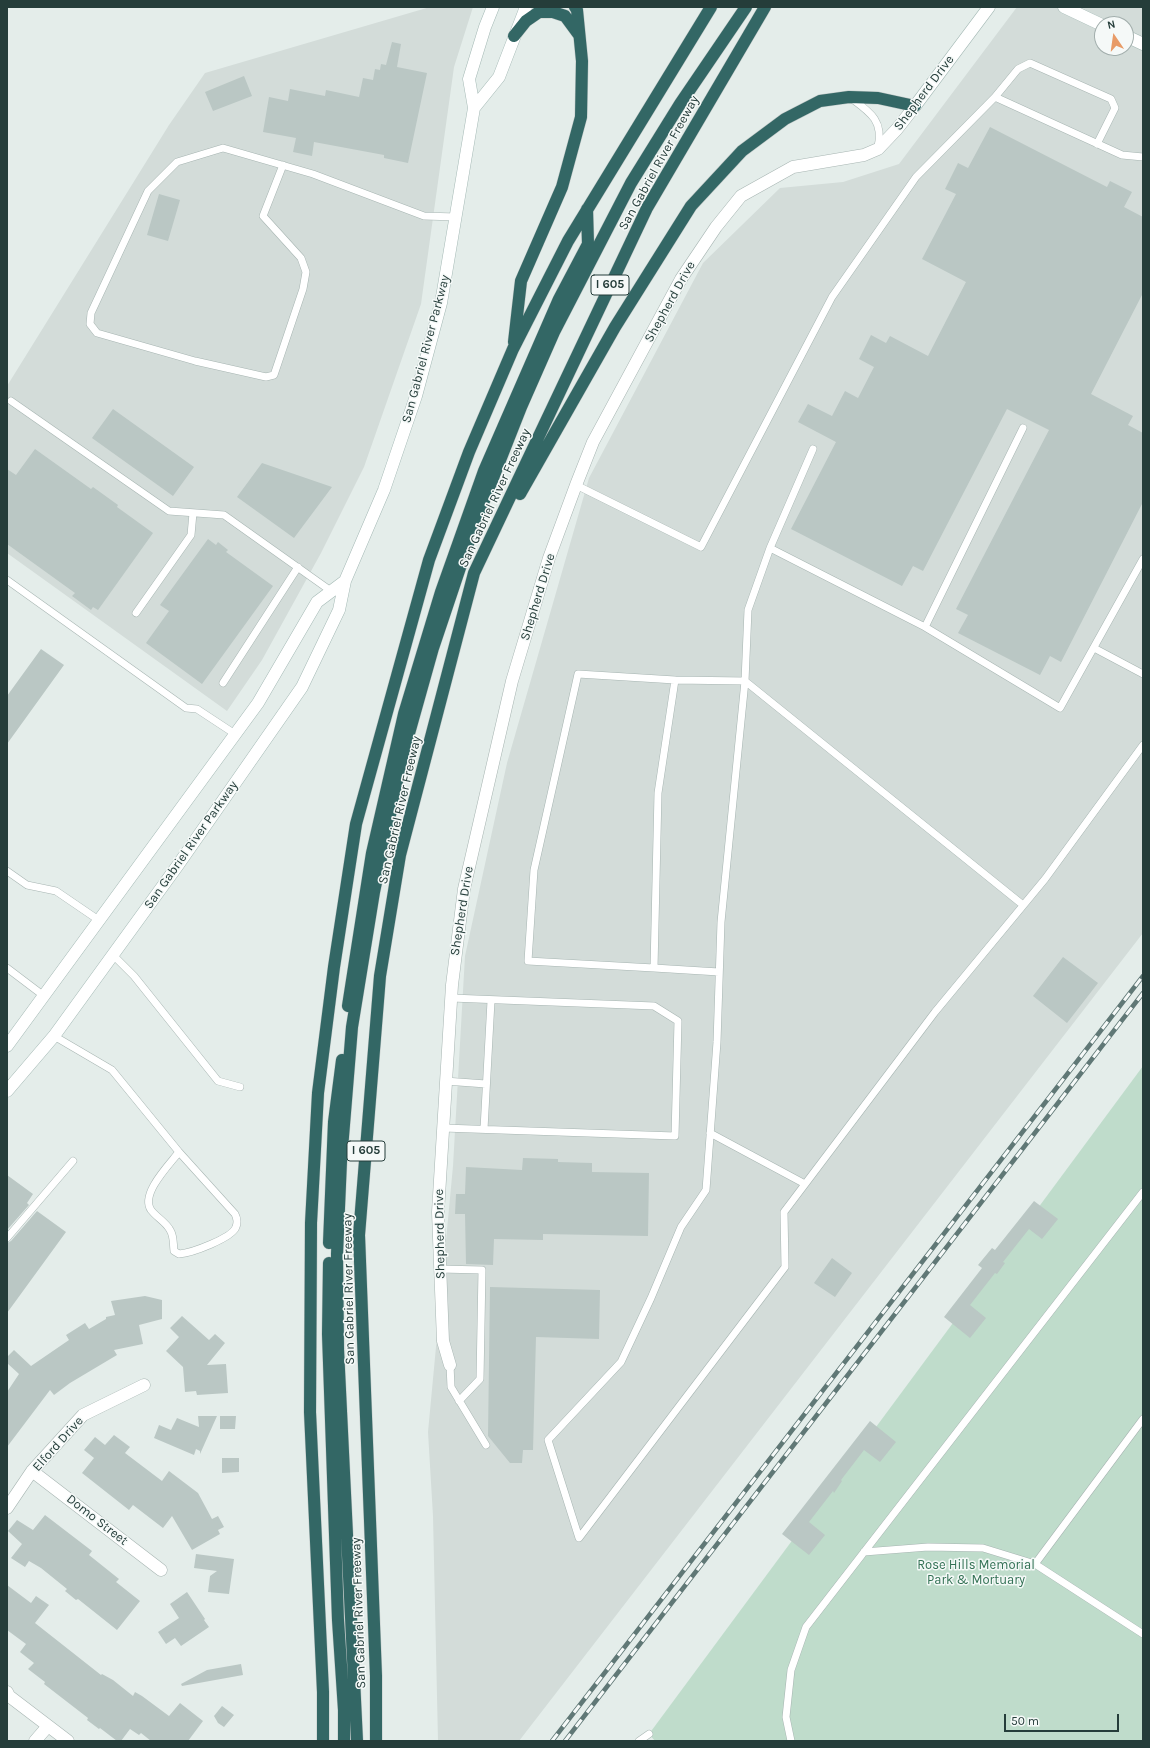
<!DOCTYPE html>
<html>
<head>
<meta charset="utf-8">
<style>
	body { margin:0 }
	#map { position:relative; width:1150px; height:1748px; overflow:hidden; background:#e4edea; font-family:Karla,sans-serif }
	canvas { display:block }
	.frame { position:absolute; inset:0; border:8px solid #253d3a; pointer-events:none }
	.north { position:absolute; left:1094px; top:16px; width:40px; height:40px; box-sizing:border-box; background:#f5f9f8; border:1px solid #a2aeac; border-radius:50%; rotate:347deg; font-size:11px; font-weight:700; line-height:16px; text-align:center; color:#253d3a }
	.north::after { content:''; display:block; margin:auto; width:14px; height:18px; background:#e89b67; clip-path:polygon(50% 0,100% 100%,50% 72%,0 100%) }
	.scale { position:absolute; left:1004px; top:1714px; width:115px; height:18px; box-sizing:border-box; border:2px solid #253d3a; border-top:0; padding-left:5px; font-size:12px; line-height:14px; white-space:nowrap; color:#253d3a; -webkit-text-stroke:3px #f5f9f8; paint-order:stroke }
</style>
</head>
<body>
<div id="map">
<canvas width="1150" height="1748"></canvas>
<div class="frame"></div>
<div class="north">N</div>
<div class="scale">50 m</div>
</div>
<script>
const g = document.querySelector('canvas').getContext('2d');
g.lineJoin = 'round';
function fill(path, color) { g.fillStyle = color; g.fill(path, 'evenodd'); }
function strokePath(path, color, width, dash) { g.strokeStyle = color; g.lineWidth = width; g.lineCap = dash ? 'butt' : 'round'; g.setLineDash(dash || []); g.stroke(path); }
function label(font, color, halo, rows, align = 'center') {
  g.font = font + ' Karla,sans-serif'; g.lineWidth = 3; g.setLineDash([]); g.textBaseline = 'middle'; g.strokeStyle = halo; g.fillStyle = color; for (const [text, x, y, turn = 0] of rows) {
    g.save(); g.translate(x, y); g.rotate((+turn || 0) * Math.PI / 180); g.textAlign = isNaN(turn) ? turn : align; if (halo) g.strokeText(text, 0, 0); g.fillText(text, 0, 0); g.restore();
  }
}
const built = new Path2D(`
	M430 7H473L454 67 421 304 364 467 321 553 262 660 227 711 7 553V386L169 125 205 73Z
	M1017 7H1143V933L519 1741H438L433 1516 428 1432 453 1166 465 956 507 763 589 478 703 263 780 188 843 182 899 164ZM1102 24H1126V48H1102Z`);
const green = new Path2D(`
	M1143 1066V1741H655L649 1734Z`);
const building = new Path2D(`
	M392 42 401 44 397 67 427 73 408 163 384 158V155L314 142 312 156 293 152 296 138 263 132 269 97 288 101 290 89 325 96 326 90 359 97 363 78 373 80 375 69 380 70 381 64 386 65Z
	M244 76 252 96 213 111 205 92Z
	M990 127 1107 187 1110 181 1132 192 1124 207 1143 217V293L1091 394 1133 416 1128 425 1143 433V502L1061 662 1050 656 1040 675 958 633 968 615 956 609 1049 430 1007 409 923 571 913 566 902 586 791 529 836 442 798 422 808 404 832 416 845 391 858 398 874 367 859 359 871 335 886 343 890 336 928 356 966 282 922 259 956 194 945 189 958 163 968 168Z
	M159 194 180 200 168 241 147 235Z
	M113 409 194 467 173 496 92 438Z
	M35 449 91 489 93 487 118 505 117 507 153 533 98 610 93 607 91 610 72 596 75 593 7 544V469L16 475Z
	M262 463 332 487 294 538 237 497Z
	M208 539 216 545 218 542 228 550 226 552 273 586 202 684 146 643 169 611 160 605Z
	M41 649 64 665 7 744V696Z
	M1063 957 1098 983 1067 1023 1033 996Z
	M523 1158 558 1159V1162L592 1163V1172L649 1173 648 1236 543 1234V1240L494 1239 493 1265 466 1264 465 1214H455L456 1194H465L466 1167 522 1170Z
	M7 1175 33 1194 27 1203 29 1205 7 1230Z
	M1034 1201 1058 1219 1042 1239 1029 1229 1003 1262 1005 1263 997 1274 995 1273 970 1305 986 1318 970 1338 944 1317 982 1268 978 1265 992 1248 995 1250Z
	M37 1211 66 1232 7 1313V1243L11 1241Z
	M832 1258 852 1273 835 1297 814 1283Z
	M490 1287 600 1290 599 1339 536 1337 533 1450H523L522 1463H510L488 1436Z
	M145 1296 162 1300V1319L139 1325 143 1344 114 1350 117 1355 70 1383 54 1395 50 1390 7 1447V1392L19 1374 7 1363V1357L14 1350 31 1366 69 1340 66 1335 85 1323 89 1329 106 1319V1317L115 1315 111 1301Z
	M182 1316 209 1340 215 1334 225 1343 207 1365 226 1364 228 1393 197 1395 196 1391 185 1392 183 1367 166 1351 179 1337 170 1328Z
	M198 1416H217L200 1454V1451L196 1449 194 1455 154 1438 159 1425 171 1430 177 1418 199 1427Z
	M220 1416H236L235 1429H220Z
	M870 1421 896 1442 880 1462 864 1450 841 1480 842 1481 834 1493 833 1491 809 1522 825 1535 809 1555 782 1534Z
	M114 1435 130 1447 125 1453 162 1481 169 1471 198 1493 212 1519 218 1516 224 1527 218 1530 220 1534 192 1550 172 1516 163 1528 133 1505 129 1510 82 1473 94 1458 84 1450 95 1437 105 1445Z
	M222 1458H239V1472L222 1473Z
	M45 1515 92 1551 89 1555 119 1579 116 1582 140 1601 117 1630 78 1599 76 1600 65 1591 67 1589 41 1568 29 1561 25 1567 11 1558 22 1544 8 1531 17 1520 33 1530Z
	M196 1554 234 1559 229 1594 208 1592 210 1576 217 1571 194 1568Z
	M7 1585 31 1603 36 1596 49 1605 35 1623 101 1675 102 1674 113 1680 133 1696 135 1692 142 1696 169 1716 180 1703 203 1721 188 1741H151L141 1733 139 1735 130 1729 121 1741H117L100 1728 99 1729 87 1720 88 1718 44 1684 45 1682 28 1669 34 1663 20 1652 26 1644 7 1630Z
	M187 1592 205 1619 204 1620 209 1627 181 1646 175 1638 166 1644 158 1632 179 1618 170 1604Z
	M241 1664 243 1675 182 1686 181 1684 207 1670Z
	M222 1706 234 1715 224 1727 218 1723 214 1716Z`);
const lane = new Path2D(`
	M995 97 1018 69 1030 63 1111 99 1115 108 1097 144
	M851 98C870 112 884 121 878 147
	M283 165 263 216 301 258 306 272 303 289 274 375 266 377 195 361 97 333 90 324 91 313 148 191 177 162 223 148 313 174 424 216 456 217
	M11 401 169 511 224 515 331 591
	M1023 428 925 627 1060 708 1143 559
	M813 449 770 548 925 627
	M576 485 701 547 832 297 916 177 995 97 1122 155 1143 157
	M770 548 748 610 745 681 721 922 717 1042 706 1190 681 1227 651 1298 621 1362 548 1440 579 1538 785 1267 784 1212 935 1012 1045 879 1143 745
	M7 580 186 708 197 709 235 734
	M136 613 191 535 193 513
	M1094 648 1143 674
	M223 683 298 567
	M7 871 27 885 56 891 100 921
	M113 955 134 976 218 1081 240 1087
	M7 968 44 996
	M654 968 528 961 534 870 578 674 675 680
	M719 972 654 968 658 793 675 680 745 681 1023 905
	M54 1036 112 1070 179 1152 235 1214C237 1218 238 1222 236 1227 232 1238 192 1253 179 1254L174 1251C173 1243 174 1236 170 1230 166 1222 156 1217 151 1210 140 1194 169 1165 179 1152
	M445 1081 486 1084
	M443 1128 675 1136 678 1021 654 1006 451 998
	M484 1129 491 1001
	M710 1133 805 1184
	M7 1238 73 1161
	M440 1269 482 1270 480 1379 459 1401
	M450 1365 451 1387 486 1445
	M864 1552 928 1547 983 1548 1035 1564 1143 1634
	M1035 1564 1143 1419
	M639 1741 649 1734
	M791 1741 786 1717 791 1670 806 1627 1143 1192`);
const street = new Path2D(`
	M450 1365 443 1341 438 1212 452 985 464 889 512 681 549 558 576 485 593 442 681 279 716 227 741 196 793 167 864 155 878 149 897 129 915 106
	M32 1471 161 1570
	M7 1508 32 1471 83 1415 144 1385
	M7 1692 9 1696 68 1741
	M35 1741 48 1726`);
const secondary = new Path2D(`
	M1064 7 1102 25
	M1126 36 1143 44
	M915 106 989 7
	M474 108 499 77 526 7
	M7 1046 258 703 317 602 345 581
	M7 1091 54 1036 178 865 302 687 339 610 345 581 384 490 416 396 441 303 474 108 469 79 485 27 493 7`);
const highway = new Path2D(`
	M514 36 526 21 539 12H553L565 16 579 35
	M514 342 521 281 562 187 581 117 582 61 577 10 575 7
	M520 494 615 327 691 206 742 151 785 119 820 101 849 97 878 98 915 106
	M348 1006 372 853 404 714 441 592 484 471 559 299 588 244 587 209
	M329 1243 334 1122 342 1060
	M329 1263 328 1334 338 1620 344 1710V1741
	M323 1741V1692L310 1412 311 1223 318 1093 334 967 356 824 429 560 469 452 513 349 568 241 711 7
	M357 1741 338 1349 337 1254 341 1161 352 1027 374 892 401 762 433 648 474 526 521 407 554 332 631 183 680 104 746 7
	M376 1741V1676L359 1235 380 976 400 855 474 573 647 208 765 7`);
const rail = new Path2D(`
	M552 1741 1143 976
	M565 1741 1143 993`);
const shields = [
	[610,285,38],
	[366,1151,38]
];
const shieldNames = [
	["I 605",610,285],
	["I 605",366,1151]
];
const streetNames = [
	["Shepherd Drive",924,93,-53],
	["San Gabriel River Freeway",659,163,-61],
	["Shepherd Drive",670,302,-61],
	["San Gabriel River Parkway",426,349,-75],
	["San Gabriel River Freeway",495,498,-65],
	["Shepherd Drive",538,597,-73],
	["San Gabriel River Freeway",400,810,-77],
	["San Gabriel River Parkway",191,845,-55],
	["Shepherd Drive",462,911,-81],
	["Shepherd Drive",440,1234,-91],
	["San Gabriel River Freeway",349,1289,-91],
	["Elford Drive",58,1444,-48],
	["Domo Street",97,1520,38],
	["San Gabriel River Freeway",359,1613,-92]
];
const parkNames = [
	["Rose Hills Memorial",976,1565],
	["Park & Mortuary",976,1580]
];
fill(built, '#d3dcd9');
fill(green, '#bfdccb');
fill(building, '#bac7c4');
strokePath(lane, '#a7b5b2', 8);
strokePath(street, '#a7b5b2', 13);
strokePath(secondary, '#a3b8b4', 13);
strokePath(highway, '#c2c9c8', 13);
strokePath(lane, '#fff', 7);
strokePath(street, '#fff', 12);
strokePath(secondary, '#fff', 12);
strokePath(highway, '#336765', 12);
strokePath(rail, '#607876', 4.5);
strokePath(rail, '#f5f9f8', 3, [9]);
for (const [x, y, w] of shields) { const box = new Path2D(); box.roundRect(x - w / 2, y - 10, w, 20, 3); g.fillStyle = '#f5f9f8'; g.fill(box); strokePath(box, '#253d3a', 1); }
label('bold 12px', '#253d3a', null, shieldNames);
label('13px', '#253d3a', '#f5f9f8', streetNames);
label('13px', '#327154', '#f5f9f8', parkNames);
</script>
</body>
</html>
